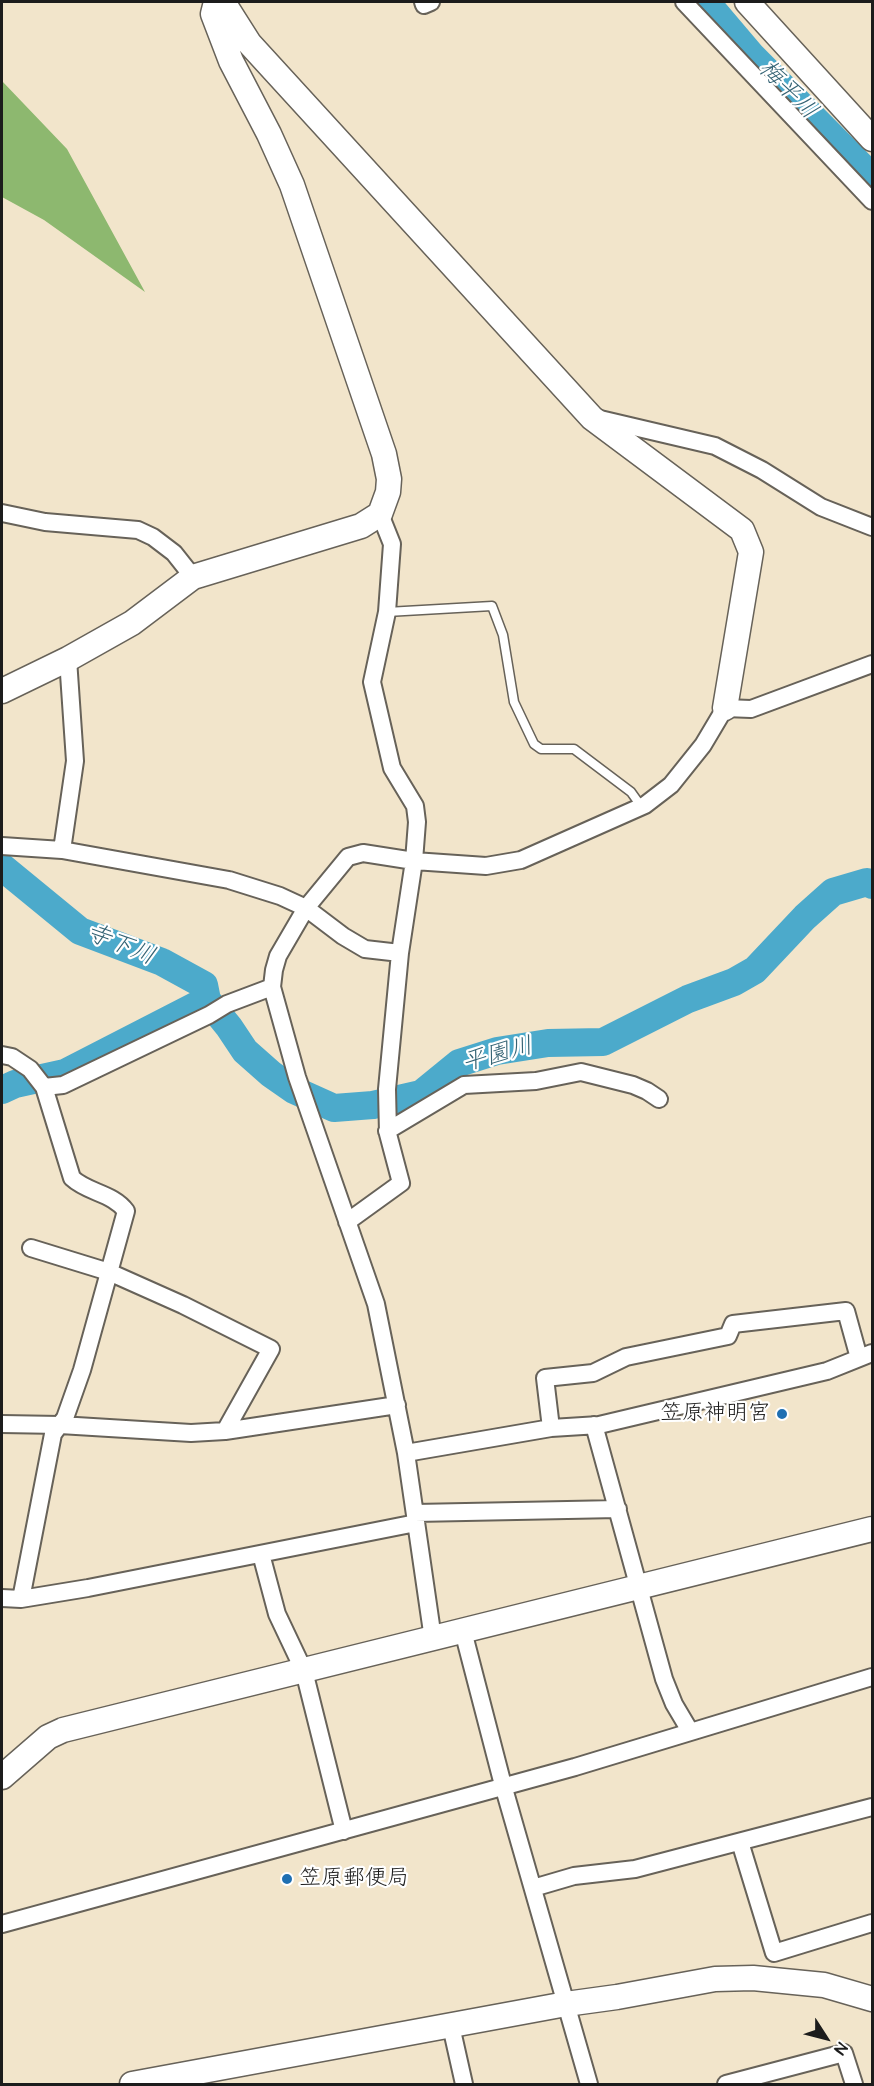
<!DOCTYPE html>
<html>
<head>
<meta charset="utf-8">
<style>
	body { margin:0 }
	#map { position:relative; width:874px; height:2086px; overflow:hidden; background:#f2e5cb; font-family:"Architects Daughter",sans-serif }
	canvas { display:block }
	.frame { position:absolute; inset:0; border:3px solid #1c1c1c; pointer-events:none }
	.north { position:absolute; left:796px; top:2008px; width:60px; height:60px; -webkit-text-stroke:4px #fff; paint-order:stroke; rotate:126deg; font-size:16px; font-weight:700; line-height:24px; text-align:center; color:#1c1c1c }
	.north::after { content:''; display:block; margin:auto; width:21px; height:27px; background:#1c1c1c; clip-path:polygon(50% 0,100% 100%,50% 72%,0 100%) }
</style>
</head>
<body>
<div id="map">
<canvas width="874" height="2086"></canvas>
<div class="frame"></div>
<div class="north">N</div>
</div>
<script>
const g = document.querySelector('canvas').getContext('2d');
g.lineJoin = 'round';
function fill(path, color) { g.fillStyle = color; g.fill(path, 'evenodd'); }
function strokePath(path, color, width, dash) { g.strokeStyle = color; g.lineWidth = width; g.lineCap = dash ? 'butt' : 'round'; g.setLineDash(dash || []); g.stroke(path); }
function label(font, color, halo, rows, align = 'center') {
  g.font = font + ' "Architects Daughter","Klee One",sans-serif'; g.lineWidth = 4.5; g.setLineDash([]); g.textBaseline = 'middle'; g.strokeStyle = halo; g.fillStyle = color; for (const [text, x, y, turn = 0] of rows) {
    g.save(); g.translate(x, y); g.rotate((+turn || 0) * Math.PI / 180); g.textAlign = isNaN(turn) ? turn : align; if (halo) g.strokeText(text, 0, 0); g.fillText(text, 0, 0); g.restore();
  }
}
const forest = new Path2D(`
	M2 81 67 149 145 292 44 220 2 197Z`);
const river = new Path2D(`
	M706 2 751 55 872 177
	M2 867 80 931 162 962 204 985 207 1000
	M207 1000 229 1027 245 1051 271 1074 294 1090 334 1108 373 1105 421 1094 459 1063 497 1051 548 1043 603 1042 688 999 734 982 755 970 805 917 833 892 867 882 872 885
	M2 1090 15 1084 65 1073 207 1000`);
const lane = new Path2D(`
	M387 612 492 606 503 635 514 702 534 744 541 749H574L631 792 641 806`);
const street = new Path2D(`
	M423 2 424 5 431 2
	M684 2 872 201
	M600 419 715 446 762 470 821 507 872 527
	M2 513 45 522 138 530 153 537 174 553 193 577
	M2 846 62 850 229 880 280 896 306 908 343 936 365 949 400 953
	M62 850 75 761 68 659
	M2 1055 12 1057 30 1069 44 1087 72 1178C88 1193 113 1193 126 1211L82 1370 65 1418 53 1434 21 1599
	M44 1087 63 1085 209 1015 227 1004 272 987
	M387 1131 464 1085 536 1081 581 1072 633 1085 647 1091 659 1099
	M347 1222 401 1183 388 1134 387 1089 400 953 414 861 417 822 415 806 392 768 372 682 387 612 392 544 380 514
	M31 1248 109 1272 183 1305 271 1349 225 1431
	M2 1424 60 1425 191 1433 225 1431 397 1405
	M594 1425 664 1679 674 1704 690 1731
	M551 1428 545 1378 593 1373 626 1357 728 1336 733 1324 846 1311 859 1358
	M406 1453 551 1428 599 1425 827 1371 872 1353
	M415 1513 618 1509
	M261 1554 277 1614 304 1671 344 1831
	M2 1598 21 1599 88 1588 416 1523
	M463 1631 503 1785 589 2084
	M433 1639 406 1453 376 1304 297 1077 272 987 274 970 278 956 306 908 348 857 363 853 414 861 486 866 521 860 645 805 671 785 703 745 725 708 751 709 872 664
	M740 1842 774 1953 872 1923
	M533 1888 574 1876 635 1869 872 1807
	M2 1924 575 1767 872 1677
	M451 2026 464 2084
	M726 2084 844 2053 854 2084`);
const secondary = new Path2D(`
	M223 2 249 43 592 418 742 530 751 552 725 708
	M747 2 872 139
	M2 691 68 659 132 623 193 577 361 526 380 514 388 492 389 479 384 454 292 185 269 134 231 61 213 14 216 2
	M2 1777 48 1737 63 1730 872 1529
	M132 2084 566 2004 617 1997 715 1979 753 1978 824 1985 872 1999`);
const markers = [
	[782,1414,6,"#1f6fb2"],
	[287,1879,6,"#1f6fb2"]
];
const poiNames = [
	["笠原神明宮",770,1414],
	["笠原郵便局",299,1879,"left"]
];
const waterNames = [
	["梅平川",787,91,45],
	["寺下川",120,946,22],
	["平園川",498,1056,-15]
];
fill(forest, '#8db86f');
strokePath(river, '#4caacb', 28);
strokePath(lane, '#676259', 11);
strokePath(street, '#676259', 20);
strokePath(secondary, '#676259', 27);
strokePath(lane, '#fff', 8);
strokePath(street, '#fff', 16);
strokePath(secondary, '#fff', 24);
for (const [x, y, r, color] of markers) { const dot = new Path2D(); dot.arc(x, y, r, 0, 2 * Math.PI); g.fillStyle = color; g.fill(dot); strokePath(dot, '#fff', 2); }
label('22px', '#1c1c1c', '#fff', poiNames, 'right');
label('italic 24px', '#346374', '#fff', waterNames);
</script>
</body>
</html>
